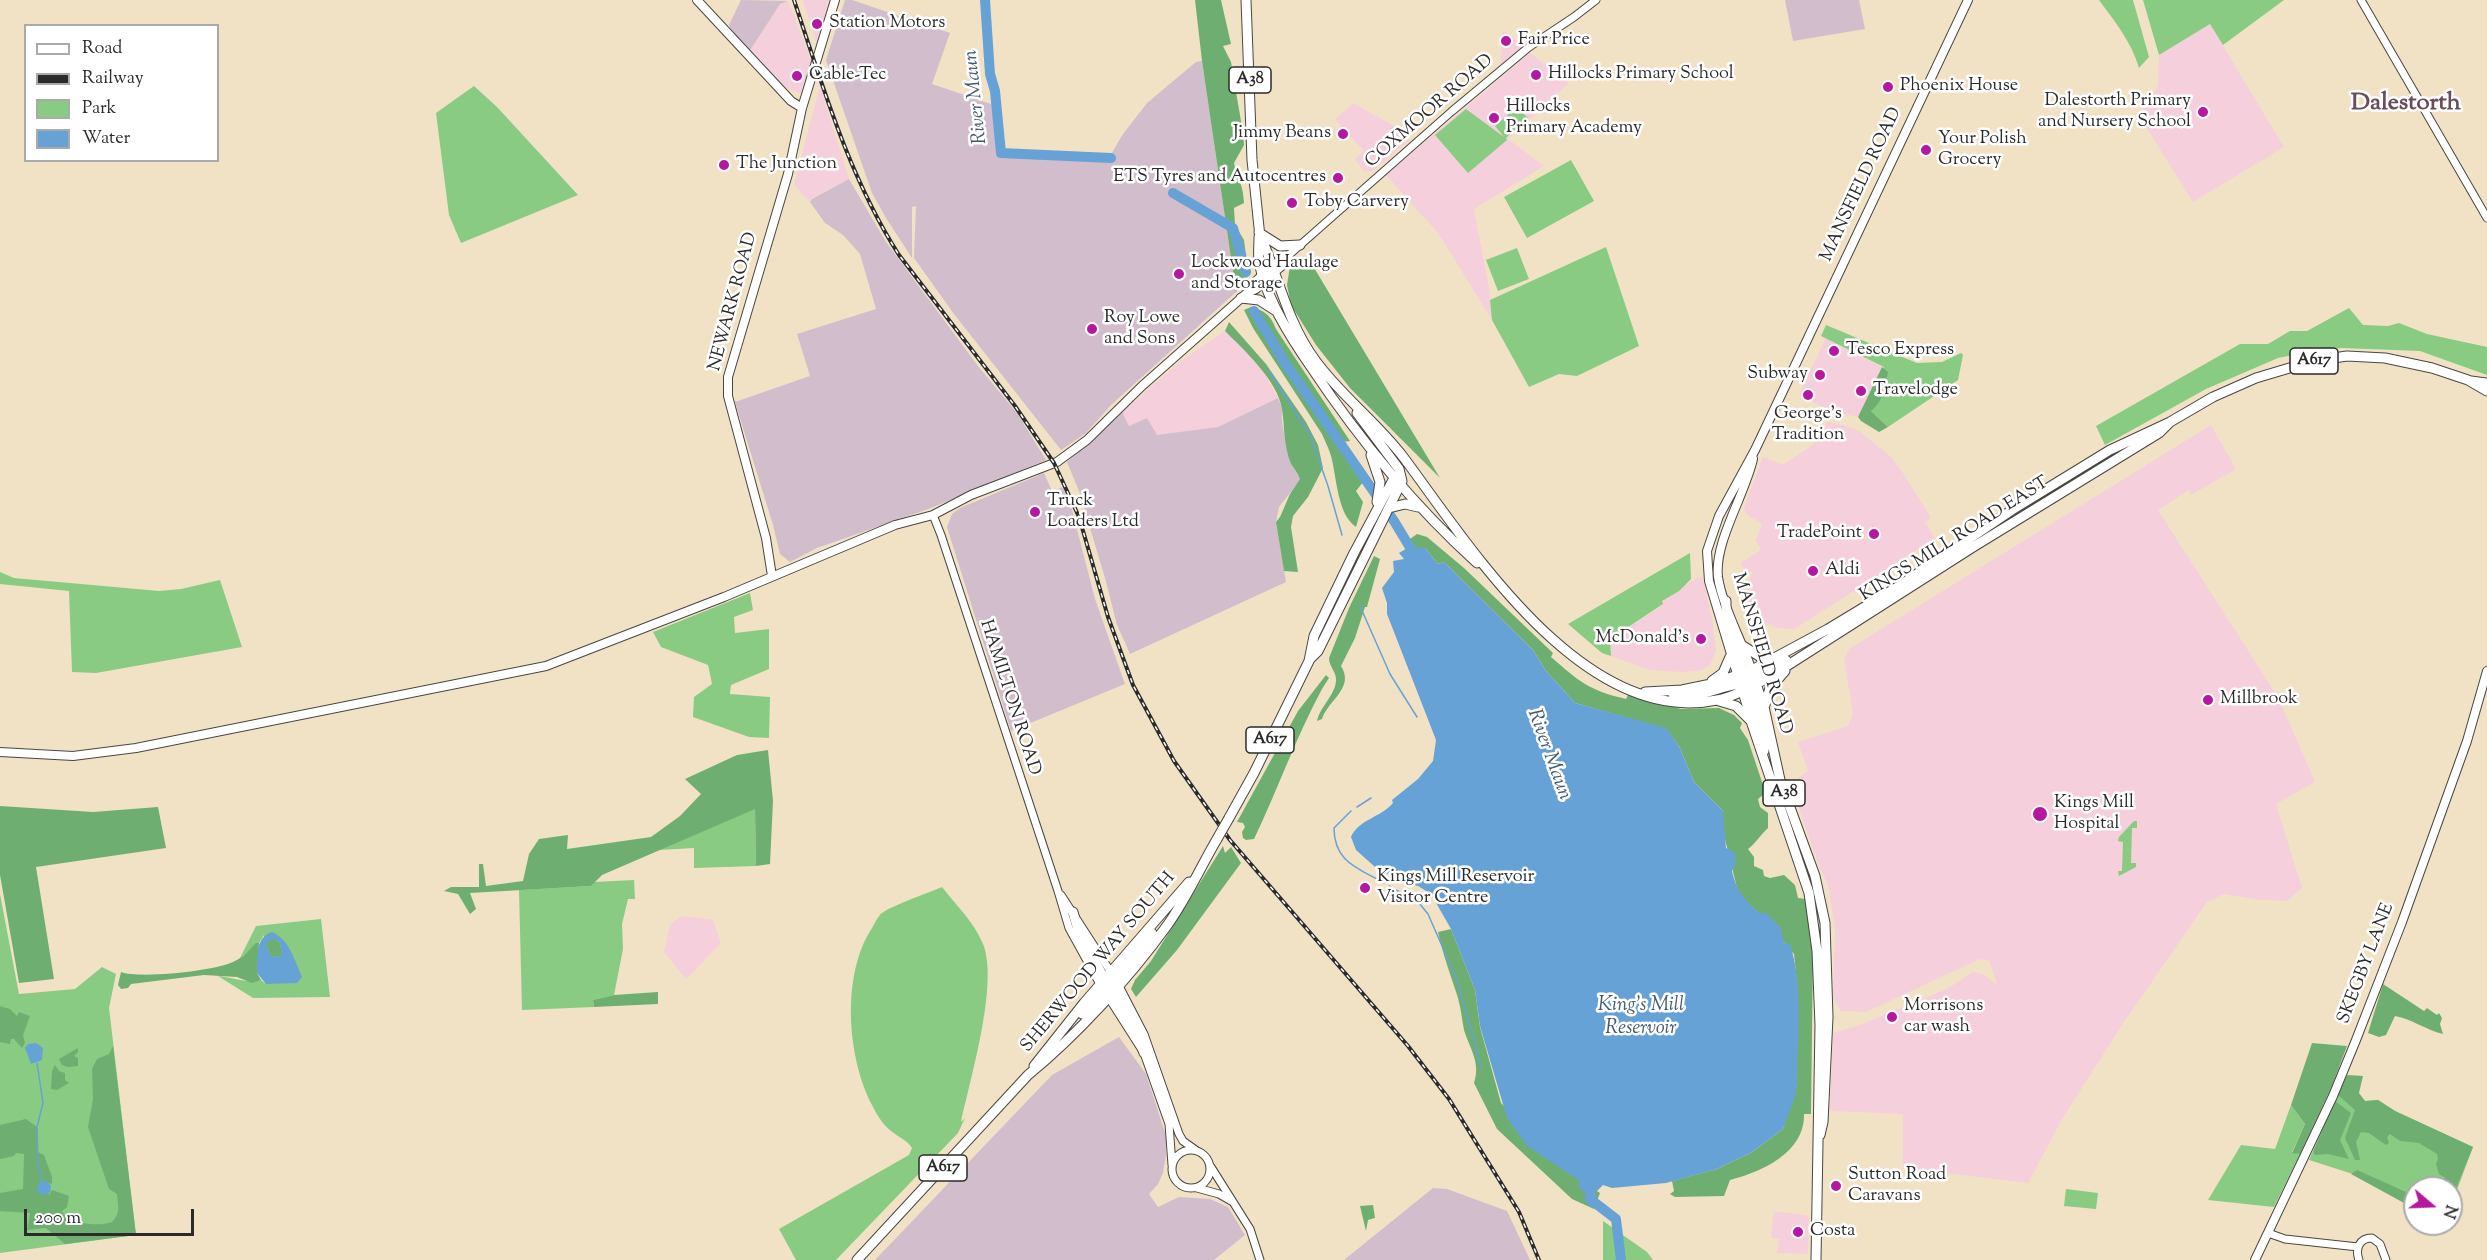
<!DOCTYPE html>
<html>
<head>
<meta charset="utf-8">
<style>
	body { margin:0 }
	#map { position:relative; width:2487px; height:1260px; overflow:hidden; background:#f1e2c6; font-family:"Sorts Mill Goudy",serif }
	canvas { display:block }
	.legend { position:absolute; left:24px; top:24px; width:195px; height:138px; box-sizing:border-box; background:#fff; border:2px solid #aaa; margin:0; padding:8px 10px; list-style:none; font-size:18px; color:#2b2b2b }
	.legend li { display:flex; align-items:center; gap:12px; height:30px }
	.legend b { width:30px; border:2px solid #aaa }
	.north { position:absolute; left:2403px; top:1176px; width:60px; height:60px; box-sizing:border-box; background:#fff; border:2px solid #aaa; border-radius:50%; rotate:109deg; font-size:16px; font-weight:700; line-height:24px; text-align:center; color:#2b2b2b }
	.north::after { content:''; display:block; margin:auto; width:21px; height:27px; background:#b5179e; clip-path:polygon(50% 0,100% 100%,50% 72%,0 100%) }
	.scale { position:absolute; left:24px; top:1209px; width:170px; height:27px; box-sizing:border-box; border:3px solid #2b2b2b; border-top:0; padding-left:8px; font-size:18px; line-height:21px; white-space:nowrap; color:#2b2b2b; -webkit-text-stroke:4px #fff; paint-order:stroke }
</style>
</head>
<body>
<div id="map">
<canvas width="2487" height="1260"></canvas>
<ul class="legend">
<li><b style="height:8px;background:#fff"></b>Road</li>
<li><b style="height:8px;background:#2b2b2b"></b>Railway</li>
<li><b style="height:16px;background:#89cb83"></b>Park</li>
<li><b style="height:16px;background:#67a2d7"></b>Water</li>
</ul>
<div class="north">N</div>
<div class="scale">200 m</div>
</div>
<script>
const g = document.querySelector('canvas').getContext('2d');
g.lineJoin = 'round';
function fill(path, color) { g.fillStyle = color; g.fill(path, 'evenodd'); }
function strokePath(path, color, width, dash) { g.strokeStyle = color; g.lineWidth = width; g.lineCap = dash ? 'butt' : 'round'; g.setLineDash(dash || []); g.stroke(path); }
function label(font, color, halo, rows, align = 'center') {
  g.font = font + ' "Sorts Mill Goudy",serif'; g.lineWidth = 5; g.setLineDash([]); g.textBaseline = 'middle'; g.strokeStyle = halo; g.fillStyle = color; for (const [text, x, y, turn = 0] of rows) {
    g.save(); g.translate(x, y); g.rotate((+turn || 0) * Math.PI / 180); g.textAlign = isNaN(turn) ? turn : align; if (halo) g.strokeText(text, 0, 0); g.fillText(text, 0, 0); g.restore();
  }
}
const built = new Path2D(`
	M802 0H829L818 46 803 1Z
	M788 1 812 63 802 90 803 94 785 88 749 52 780 4Z
	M2210 24 2284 147 2193 202 2140 117 2158 85 2159 55Z
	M1503 30 1523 46 1500 65 1502 46Z
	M1530 53 1569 83 1508 139 1544 166 1474 209 1489 288 1492 320 1438 233 1386 175Z
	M820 86 849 179 812 198 810 202 794 185Z
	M1353 103 1401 130 1409 140 1373 171H1364L1355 159 1364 151 1335 120Z
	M1225 331 1261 367 1278 398 1218 427 1157 436 1147 418 1129 426 1122 412 1182 360Z
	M1826 338 1882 367 1858 417 1834 412 1799 395Z
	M1827 422 1844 425 1859 431 1890 456 1903 473 1931 518 1925 522 1935 538 1906 557 1908 561 1856 594 1854 591 1794 629 1777 628 1760 620 1748 603V585L1753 571 1747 574 1740 563 1761 550 1756 540 1762 524 1746 514 1744 507 1763 457 1783 465 1817 442Z
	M2211 425 2236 469 2191 495 2189 490 2158 510 2279 699 2315 782 2276 804 2302 888 2287 901 2261 900 2224 894 2207 902 2122 1025 2062 1119 2028 1183 1903 1168V1114L1830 1111 1833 1033 1860 1025 1947 989 1973 972 1983 974 1998 986 1989 961 1980 959 1866 1012 1841 1011 1833 998 1835 928 1828 885 1819 866 1792 788 1797 779 1808 771 1798 742 1848 726 1853 713 1844 660 1849 649Z
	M1702 576 1712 618 1716 651 1710 665 1701 670 1682 672 1650 670 1611 656 1610 639 1663 605 1662 601 1686 584Z
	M682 916 713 920 721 943 686 979 664 952 670 924Z
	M1774 1211 1809 1216 1808 1254 1777 1253 1779 1239 1772 1238 1771 1234Z`);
const industrial = new Path2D(`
	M741 0 788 1 780 4 749 52 733 34 729 25Z
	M845 0H852L950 33 932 84 994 105 999 157 1110 156 1123 134 1147 103 1196 62 1202 61 1236 292 1111 405 1086 433 1061 450 954 314 914 258 916 206 912 207V258L886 218 872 193 826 60Z
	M1785 0H1859L1865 29 1793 41Z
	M849 179 886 242 978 366 1017 413 1046 460 931 508 817 548 790 562 780 554 773 525 735 402 810 376 797 334 876 309 860 254 843 235 825 223 810 202 812 199Z
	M1278 398 1282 408V421L1286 446 1292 466 1301 479 1279 507 1276 522 1286 582 1130 654 1117 625 1105 578 1079 491 1067 462 1122 412 1129 426 1147 418 1157 435 1218 427Z
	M1044 473 1052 491 1063 487 1071 506 1095 599 1125 684 1011 731 947 527 952 514 960 508Z
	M1119 1037 1146 1074 1166 1136V1155L1163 1173 1158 1184 1149 1194 1158 1207 1179 1197 1210 1199 1228 1207 1245 1235 1214 1260H875L1052 1075Z
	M1433 1188 1447 1189 1507 1211 1530 1260H1344Z`);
const green = new Path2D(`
	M2099 0H2133L2149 57 2139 68C2131 41 2115 22 2099 0Z
	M2143 0H2284L2223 45 2210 24 2159 55Z
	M474 86 497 107 578 195 461 243 449 215 436 113Z
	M1517 107 1528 118 1506 138 1507 140 1468 173 1435 135 1466 109 1504 137 1495 126Z
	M1571 160 1594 201 1527 238 1504 197Z
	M1606 247 1639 346 1577 376 1559 374 1529 387 1492 320 1490 300Z
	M1517 248 1529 279 1498 291 1486 260Z
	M2349 308 2363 325 2388 326 2399 323 2427 334 2487 347V375L2420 351 2342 348 2308 352 2278 358 2206 389 2105 445 2096 426 2240 344H2268L2290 331H2307Z
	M1826 325 1917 363 1942 362 1961 353 1963 355 1958 380 1888 427 1871 411 1884 367 1821 336Z
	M1690 553 1691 579 1679 591 1662 601 1663 604 1610 639 1611 656 1602 653 1568 624Z
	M0 572 14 578 159 591 181 589 220 580 242 647 96 673 72 672 69 591 0 584Z
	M750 593 753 610 734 617 735 633 769 629V669L731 685 730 694 770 697 769 738 749 737 693 717 694 697 712 684 708 665 661 647 653 632Z
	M755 808 756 866 694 868V848L659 850Z
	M2134 821H2137V828H2132L2131 863H2136V867L2119 876 2118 871H2122L2123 842 2118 841 2119 837Z
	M634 880 635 899H628L622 924 623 949 614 995 593 1000 594 1007 522 1010 519 890 591 886 594 882Z
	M942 887C956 905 974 922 983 944 999 983 970 1080 961 1122L965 1118 958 1133 836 1260H796L779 1229 909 1155 912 1148C906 1139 899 1138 891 1131 883 1125 877 1115 872 1105 847 1057 841 975 872 928 875 923 878 916 882 913 895 904 926 894 942 887Z
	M0 894 19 994 75 989 102 967 116 974 109 1008 136 1235 0 1253Z
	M321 919 330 997 253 998 218 976C232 977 248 984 261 980L266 984 264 935 259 943 240 958 256 926Z
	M2341 1087 2365 1101 2378 1100 2395 1111 2473 1147 2451 1206V1188H2415V1209L2359 1176 2309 1160Z
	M2291 1105 2305 1124 2292 1152 2300 1154 2274 1207 2208 1200 2241 1145 2275 1149Z
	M2066 1189 2098 1193 2096 1209 2064 1206Z
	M1603 1221 1647 1252 1653 1260H1603Z`);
const forest = new Path2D(`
	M1195 0H1221L1231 44 1223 46 1231 62 1243 133 1244 145 1234 163C1238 181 1243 183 1244 203L1234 208 1235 225 1244 240 1248 272 1247 279 1236 292 1202 61Z
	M1307 256 1440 478 1350 388 1316 345 1291 305 1287 285 1290 266Z
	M1251 307C1266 311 1271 316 1276 329L1350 441 1342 442 1367 477 1356 491 1363 502 1356 527C1337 514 1337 478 1331 456 1329 449 1325 441 1322 434L1253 328 1244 310Z
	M1229 322 1266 364 1306 422 1318 445 1323 468 1308 497 1293 516 1291 527 1298 572 1284 571 1276 522 1280 517 1290 494 1300 479C1298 473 1294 469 1291 464 1283 443 1285 429 1282 409 1278 381 1244 350 1225 331Z
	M1882 367 1888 372C1885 388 1884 400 1871 411L1888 427 1879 432 1861 421 1858 417Z
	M1417 534 1427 537 1464 568 1553 653 1551 657C1580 682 1588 690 1626 699L1629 693 1681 709 1719 708 1734 715 1742 723 1740 728 1748 740 1764 788 1763 795 1758 799 1760 807 1768 813V828C1760 835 1756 843 1748 849L1754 857V866L1763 870 1764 876 1770 878 1784 875 1795 885 1798 898 1805 899 1813 953 1811 1114H1804C1805 1153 1761 1172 1730 1180L1724 1196 1675 1197 1670 1194 1674 1191 1672 1181 1717 1169 1752 1152 1783 1129 1797 1085V984L1794 954 1759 913 1745 902 1737 888 1723 831V811L1694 782 1679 746 1666 729 1575 703 1546 671 1533 650 1447 565 1443 562 1438 564 1425 548H1414L1410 539Z
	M1374 556 1380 559 1367 607H1365L1355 638 1341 666C1355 688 1328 700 1322 719L1317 721C1320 707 1335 695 1336 681 1337 672 1329 667 1329 658L1349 608Z
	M1326 675 1329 678 1322 689C1296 737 1278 789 1254 839L1246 840 1243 838 1242 832 1245 827 1243 823 1237 822 1298 711Z
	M768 750 773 801 770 864 756 866 755 809 602 875 591 886 470 893 476 909 470 914 458 894 444 891 451 887H479V864H483L486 886 523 881 529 854 539 839 568 835 567 849 651 837 680 816 701 794 685 779 737 755Z
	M0 806 93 812 158 807 166 848 36 867 54 979 19 983 0 875Z
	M1223 846 1225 853 1231 847 1241 863 1177 950 1136 997 1131 989 1135 980 1151 961Z
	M1451 929 1475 990 1480 1027 1501 1103 1560 1167 1600 1193 1594 1209 1572 1199 1497 1129 1474 1083C1481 1063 1470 1049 1464 1030 1462 1020 1461 1009 1458 998 1451 976 1443 955 1438 932Z
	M269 939H275L280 943 282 956 272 957 266 946Z
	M256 943H259L257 973 261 980 252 983 237 977 204 975 131 984 128 988 121 989 118 985 121 972C140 979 217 971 235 961 244 957 250 949 256 943Z
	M2383 984 2424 1011 2427 1008 2437 1015 2439 1013 2442 1018 2440 1024 2443 1034C2426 1030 2412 1019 2395 1016L2386 1035 2379 1037 2368 1033Z
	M658 992V1004L594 1007 593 1000 614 995Z
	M0 1006 10 1009 17 1016 19 1012 30 1016 23 1035 25 1043 22 1048 14 1039H11L10 1044 0 1042Z
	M2312 1043 2347 1046 2332 1086 2300 1154 2292 1153 2305 1124 2291 1105Z
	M113 1046 136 1235 65 1244 46 1228 27 1230 30 1213 0 1211V1193L23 1189 24 1154 16 1153 14 1156 0 1159V1125L26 1119 37 1127 38 1152 44 1155 52 1177V1184L43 1181 49 1195 52 1190 69 1196 67 1207 62 1211C67 1224 99 1227 112 1222 121 1213 118 1206 117 1194L109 1189 88 1127 93 1099 92 1069 97 1059 109 1054Z
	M78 1048V1052L74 1056 78 1058V1066L68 1067 62 1065 59 1059Z
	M55 1065 59 1071 65 1073V1080L69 1083 57 1090 51 1089 52 1071Z
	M2347 1075 2363 1076 2359 1093 2365 1101 2378 1100 2395 1111 2473 1147 2452 1198 2451 1188H2434L2445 1178 2439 1174 2436 1164 2438 1159 2437 1154 2419 1143 2400 1141 2390 1134 2387 1137 2389 1143 2386 1145 2369 1133 2361 1132 2356 1142 2360 1160H2355L2345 1138 2355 1110 2338 1095Z
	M2335 1101 2351 1113 2340 1140 2349 1159 2328 1154 2315 1155 2313 1152Z
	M2357 1170 2415 1196V1209L2351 1174Z
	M1373 1205 1375 1218 1368 1220 1366 1231 1360 1206Z`);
const water = new Path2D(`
	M1409 547 1425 548 1438 564 1443 562 1447 565 1533 650 1546 671 1575 703 1666 728 1679 746 1694 782 1723 811 1726 848 1734 852 1736 861 1732 871C1736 890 1745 901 1759 913H1766L1780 927 1784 943 1790 944C1804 988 1797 1040 1797 1085L1795 1097 1783 1129 1752 1152 1717 1169 1666 1183 1612 1188 1603 1185 1591 1197 1579 1188V1180L1527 1146 1507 1118 1480 1026 1475 990 1451 929 1431 894 1418 886 1400 881 1375 867 1356 850 1351 837C1359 819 1380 818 1393 803L1392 800 1418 779 1433 761 1436 740 1387 614V603L1382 588 1394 572 1393 561 1404 559 1399 553Z
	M272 932C289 939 295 961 302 977L297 983 266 984 257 973C258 958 254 938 272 932ZM270 939H275L280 943 282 956 272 957 266 946Z
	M36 1043 43 1048 42 1060 31 1064 25 1048 28 1044Z
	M37 1188a7 7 0 1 1 14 0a7 7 0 1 1-14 0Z`);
const stream = new Path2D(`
	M1269 371 1310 435 1328 486 1342 535
	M1360 606 1390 674 1417 717
	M1357 807 1371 798
	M1351 811 1334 828C1334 862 1358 868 1384 883
	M1389 886 1419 903 1428 914 1457 980 1482 1069
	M37 1063 43 1103 37 1127 38 1161 42 1181`);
const river = new Path2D(`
	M985 0 990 74 995 91 1001 153 1111 158
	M1173 193 1233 228 1246 272
	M1254 311 1285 363 1394 521 1417 559
	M1591 1181 1590 1199 1616 1219 1621 1260`);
const minor = new Path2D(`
	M2361 0 2487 218
	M1272 266 1290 254 1451 112 1529 47 1574 17 1596 0
	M1274 273 1285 264 1290 254
	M933 515 941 535 1058 891 1069 928 1101 986
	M1061 895 1112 974
	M1118 984 1144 1034 1179 1134 1183 1141 1197 1151
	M1107 995 1144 1053 1169 1124 1172 1165
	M1172 1169a19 19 0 1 1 38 0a19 19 0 1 1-38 0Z
	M1211 1167 1250 1229 1260 1260
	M1197 1188 1219 1194 1233 1202
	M2268 1233 2285 1239 2358 1247
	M2359 1260C2355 1249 2359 1238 2372 1238L2380 1244 2386 1260`);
const major = new Path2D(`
	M697 0 791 101 802 108
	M1248 293 1256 289 1274 273
	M1753 459C1745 495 1714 542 1718 577 1722 606 1745 647 1754 677
	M772 576 766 538 728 396V377L788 174 802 108 835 0
	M1751 720 1709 581 1707 551 1719 516 1755 450 1968 0
	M0 752 73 756 136 748 546 666 724 597 895 525 933 515 971 495 1057 462 1087 440 1142 386 1247 293 1253 284 1272 266
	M2255 1260 2333 1096 2356 1040 2402 922 2467 741 2487 671`);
const highway = new Path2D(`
	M1246 0 1252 160 1260 237
	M1259 232C1278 275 1287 322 1315 360 1341 396 1377 422 1404 458 1471 548 1584 728 1717 700 1737 696 1754 685 1771 676L1973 547 2159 433 2170 422
	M1261 234 1280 246 1300 245
	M1259 237C1259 245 1258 253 1259 260 1264 296 1291 338 1311 367 1359 439 1413 505 1477 563
	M1241 298 1259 300 1276 311
	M2471 381 2487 383
	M1371 455 1380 482 1377 502
	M1389 508 1405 504 1418 507
	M1726 601V621L1744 673V679
	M1743 646 1759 656 1774 658
	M1310 659 1318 651 1402 481 1399 469 1357 413
	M1738 677 1754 678 1786 660
	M1712 681 1723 673 1730 657
	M1748 683 1764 739V751
	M1756 684 1764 707 1780 780 1815 876 1825 923 1828 1017 1823 1122 1820 1135
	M1645 692 1682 690 1711 684 1752 670 1828 629 1899 586 2012 510 2110 450 2170 422 2213 397 2256 378 2313 361 2347 356 2385 358 2432 368 2468 380 2487 391
	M1673 694C1702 701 1727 680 1754 684
	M1719 701 1736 706 1751 721 1809 893 1817 951 1820 1025 1816 1260
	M1765 705 1770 688 1785 671
	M1229 818 1254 773 1309 661 1314 636 1354 553 1394 478
	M1073 912 1078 930 1106 982
	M1102 984 1115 979 1152 933
	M1111 986 1137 1033 1144 1053
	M1082 1014 1109 988
	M1034 1066 1084 1003 1189 882
	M857 1260 1028 1075C1076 1036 1129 978 1166 927 1186 900 1200 868 1217 839`);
const rail = new Path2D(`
	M794 0C823 87 849 177 899 255L1015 406 1054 463 1079 517 1108 617 1133 685 1174 761 1230 840 1408 1046 1449 1099 1519 1212 1539 1260`);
const highwayBridge = new Path2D(`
	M1217 839 1229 818`);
const markers = [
	[817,24,6,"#b5179e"],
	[1506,41,6,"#b5179e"],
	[1536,75,6,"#b5179e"],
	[797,76,6,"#b5179e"],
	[1888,87,6,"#b5179e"],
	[2203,112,6,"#b5179e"],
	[1494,118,6,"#b5179e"],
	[1343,134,6,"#b5179e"],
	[1926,150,6,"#b5179e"],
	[724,165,6,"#b5179e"],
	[1338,178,6,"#b5179e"],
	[1292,203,6,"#b5179e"],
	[1179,274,6,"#b5179e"],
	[1092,329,6,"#b5179e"],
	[1834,351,6,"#b5179e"],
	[1820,375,6,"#b5179e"],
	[1861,391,6,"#b5179e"],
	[1808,395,6,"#b5179e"],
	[1035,512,6,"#b5179e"],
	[1874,534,6,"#b5179e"],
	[1813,571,6,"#b5179e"],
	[1701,639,6,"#b5179e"],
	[2208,700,6,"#b5179e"],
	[2040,814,8,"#b5179e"],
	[1365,888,6,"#b5179e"],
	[1892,1017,6,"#b5179e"],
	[1836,1186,6,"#b5179e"],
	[1798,1232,6,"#b5179e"]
];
const shields = [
	[1250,80,42],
	[2314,361,48],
	[1270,740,48],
	[1784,793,42],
	[943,1168,48]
];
const shieldNames = [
	["A38",1250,80],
	["A617",2314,361],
	["A617",1270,740],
	["A38",1784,793],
	["A617",943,1168]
];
const poiNames = [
	["Station Motors",829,24],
	["Fair Price",1518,41],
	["Hillocks Primary School",1548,75],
	["Cable-Tec",809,76],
	["Phoenix House",1900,87],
	["Dalestorth Primary",2191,102,"right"],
	["and Nursery School",2191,123,"right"],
	["Hillocks",1506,108],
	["Primary Academy",1506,129],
	["Jimmy Beans",1331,134,"right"],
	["Your Polish",1938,140],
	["Grocery",1938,161],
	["The Junction",736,165],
	["ETS Tyres and Autocentres",1326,178,"right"],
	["Toby Carvery",1304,203],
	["Lockwood Haulage",1191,264],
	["and Storage",1191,285],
	["Roy Lowe",1104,319],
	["and Sons",1104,340],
	["Tesco Express",1846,351],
	["Subway",1808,375,"right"],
	["Travelodge",1873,391],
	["George's",1808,415,"center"],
	["Tradition",1808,436,"center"],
	["Truck",1047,502],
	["Loaders Ltd",1047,523],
	["TradePoint",1862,534,"right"],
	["Aldi",1825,571],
	["McDonald's",1689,639,"right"],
	["Millbrook",2220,700],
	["Kings Mill",2054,804],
	["Hospital",2054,825],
	["Kings Mill Reservoir",1377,878],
	["Visitor Centre",1377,899],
	["Morrisons",1904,1007],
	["car wash",1904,1028],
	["Sutton Road",1848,1176],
	["Caravans",1848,1197],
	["Costa",1810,1232]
];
const streetNames = [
	["COXMOOR ROAD",1430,112,-41],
	["MANSFIELD ROAD",1862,185,-65],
	["NEWARK ROAD",734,302,-75],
	["KINGS MILL ROAD EAST",1955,540,-32],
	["MANSFIELD ROAD",1761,654,73],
	["HAMILTON ROAD",1009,698,72],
	["SHERWOOD WAY SOUTH",1099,963,-50],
	["SKEGBY LANE",2367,964,-69]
];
const waterNames = [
	["River Maun",977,97,-96],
	["River Maun",1548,755,70],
	["King's Mill",1641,1007],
	["Reservoir",1641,1030]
];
const districtNames = [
	["Dalestorth",2406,105]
];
fill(built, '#f5cfdb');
fill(industrial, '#d1bdcc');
fill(green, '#89cb83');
fill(forest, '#6eaf71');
fill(water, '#67a2d7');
strokePath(stream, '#67a2d7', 1.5);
strokePath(river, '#67a2d7', 10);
strokePath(minor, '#494642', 9);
strokePath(major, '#494642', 10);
strokePath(highway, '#494642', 11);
strokePath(minor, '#fff', 7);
strokePath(major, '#fff', 8);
strokePath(highway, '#fff', 9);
strokePath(rail, '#2b2b2b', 4);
strokePath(rail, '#fff', 1.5, [4.5]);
strokePath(highwayBridge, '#494642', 11, []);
strokePath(highwayBridge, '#fff', 9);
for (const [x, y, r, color] of markers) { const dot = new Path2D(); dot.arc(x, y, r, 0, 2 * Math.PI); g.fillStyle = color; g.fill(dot); strokePath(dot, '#fff', 2); }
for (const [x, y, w] of shields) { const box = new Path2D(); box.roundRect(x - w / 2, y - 13, w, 26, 4.5); g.fillStyle = '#fff'; g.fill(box); strokePath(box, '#2b2b2b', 1.5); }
label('bold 16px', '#2b2b2b', null, shieldNames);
label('18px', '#2b2b2b', '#fff', poiNames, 'left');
label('18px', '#2b2b2b', '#fff', streetNames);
label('italic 20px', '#435b70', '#fff', waterNames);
label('bold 24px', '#684d5b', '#fff', districtNames);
</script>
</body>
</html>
